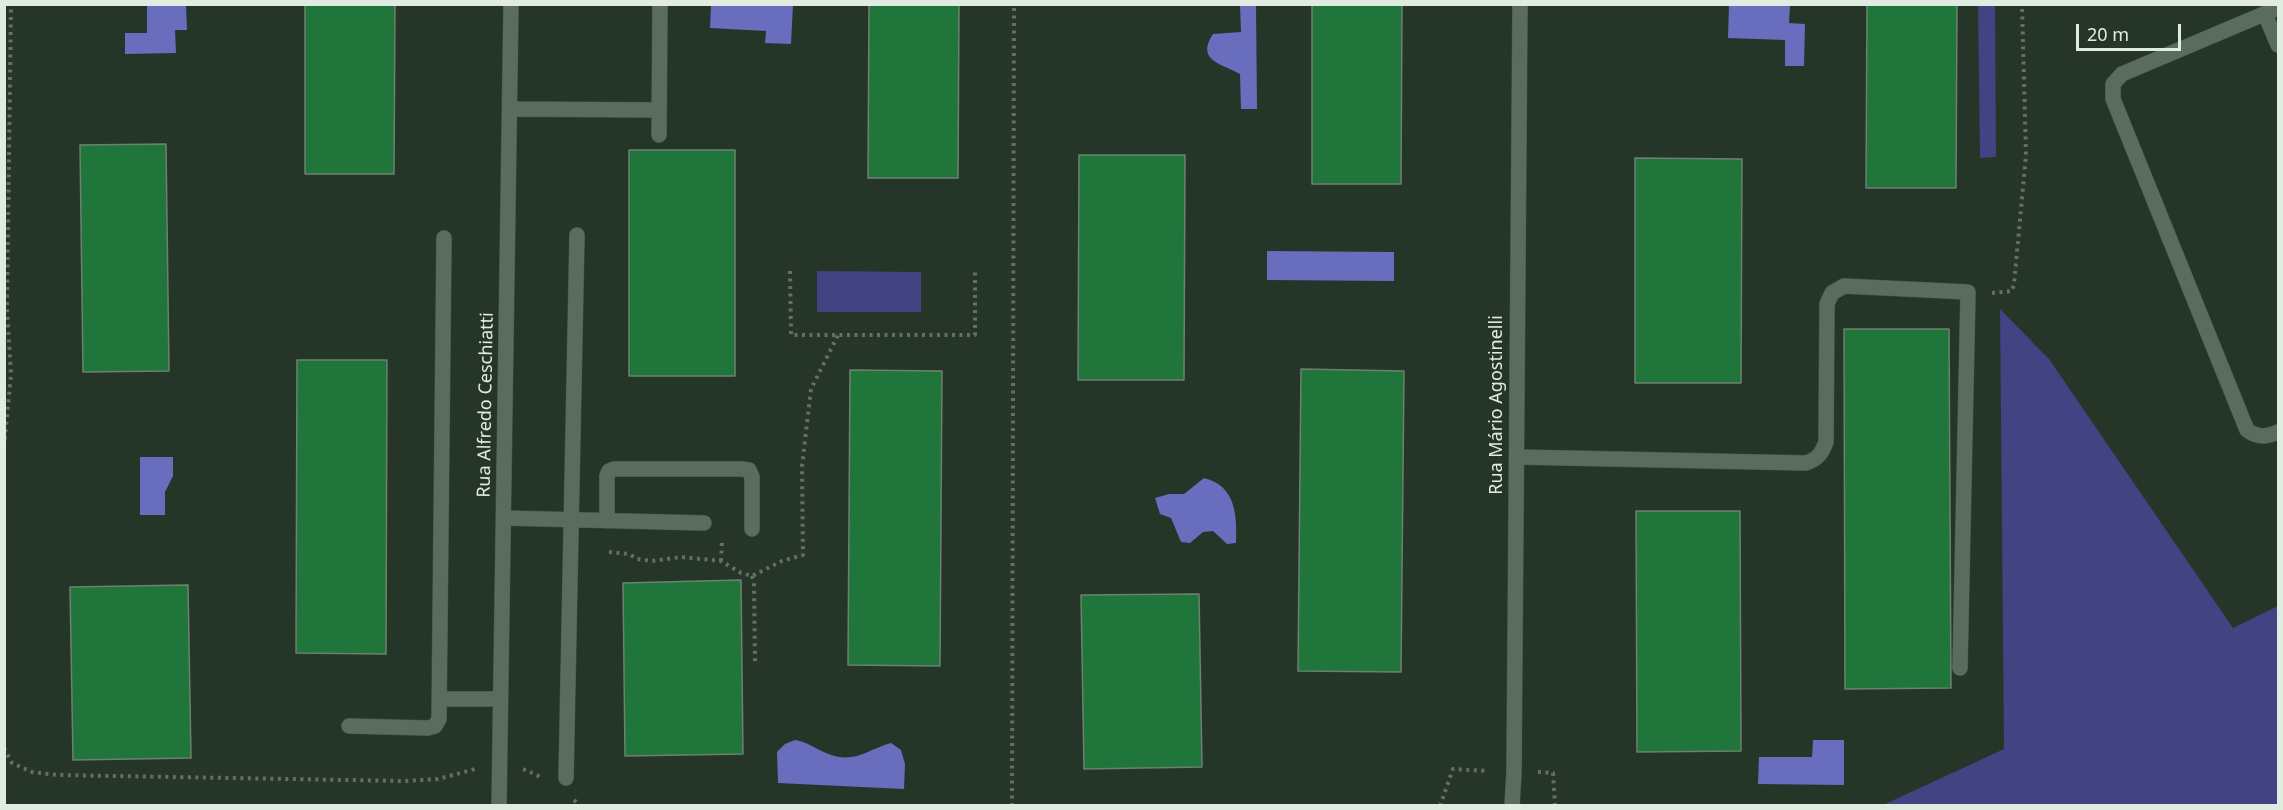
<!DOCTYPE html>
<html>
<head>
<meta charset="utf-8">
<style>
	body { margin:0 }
	#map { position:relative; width:2283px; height:810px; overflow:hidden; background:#253628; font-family:"Noto Sans",sans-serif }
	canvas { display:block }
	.frame { position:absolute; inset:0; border:6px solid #e0ebe1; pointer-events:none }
	.scale { position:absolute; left:2076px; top:24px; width:105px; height:27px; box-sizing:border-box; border:3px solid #e0ebe1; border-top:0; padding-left:8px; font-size:18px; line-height:21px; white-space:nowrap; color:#e0ebe1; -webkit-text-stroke:4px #253628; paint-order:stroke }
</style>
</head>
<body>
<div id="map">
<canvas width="2283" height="810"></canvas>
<div class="frame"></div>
<div class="scale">20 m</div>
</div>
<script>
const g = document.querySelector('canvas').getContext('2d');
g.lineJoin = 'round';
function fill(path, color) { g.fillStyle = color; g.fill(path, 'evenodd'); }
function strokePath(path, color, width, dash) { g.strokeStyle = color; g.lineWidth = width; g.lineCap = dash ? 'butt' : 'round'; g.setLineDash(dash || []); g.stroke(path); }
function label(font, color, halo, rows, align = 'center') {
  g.font = font + ' "Noto Sans",sans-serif'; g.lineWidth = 5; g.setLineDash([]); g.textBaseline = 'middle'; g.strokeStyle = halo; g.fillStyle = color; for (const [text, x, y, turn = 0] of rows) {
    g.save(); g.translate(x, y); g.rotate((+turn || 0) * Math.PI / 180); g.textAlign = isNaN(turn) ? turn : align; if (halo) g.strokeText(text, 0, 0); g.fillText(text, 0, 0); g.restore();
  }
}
const green = new Path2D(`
	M1978 5H1995L1996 157 1980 158Z
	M817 271 921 272V312H817Z
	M2000 309 2049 359 2233 628 2278 606V805H1883L2004 749Z`);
const water = new Path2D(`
	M147 5H186L187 30H175L176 53 125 54V33H147Z
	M711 5H793L791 44 765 43 766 31 710 28Z
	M1240 5H1256L1257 109H1241L1240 74C1223 64 1195 61 1213 34L1241 32Z
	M1729 5H1790L1789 23 1805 24 1804 66H1785V40L1728 38Z
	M1267 251 1394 252V281L1267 280Z
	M140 457H173V476L165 492V515H140Z
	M1204 478C1236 486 1237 515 1236 543L1227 544 1213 531 1203 532 1190 543 1181 542 1171 518 1160 514 1155 498 1169 494H1184Z
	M795 740C808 742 814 748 826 753 854 765 866 750 891 743L901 750 905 764 904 789 778 783 777 752 785 744Z
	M1813 740H1844V785L1758 784 1759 757H1812Z`);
const building = new Path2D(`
	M305 4H395L394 174H305Z
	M869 4H959L958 178H868Z
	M1312 4H1402L1401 184H1312Z
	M1867 4H1957L1956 188H1866Z
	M166 144 169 371 83 372 80 145Z
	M629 150H735V376H629Z
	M1079 155H1185L1184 380H1078Z
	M1635 158 1742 159 1741 383H1635Z
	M1844 329H1949L1951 688 1845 689Z
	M297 360H387L386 654 296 653Z
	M1301 369 1404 371 1401 672 1298 671Z
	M850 370 942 371 940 666 848 665Z
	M1636 511H1740L1741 751 1637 752Z
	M741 580 743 754 625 756 623 583Z
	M188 585 191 758 73 760 70 587Z
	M1199 594 1202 767 1084 769 1081 595Z`);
const path = new Path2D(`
	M790 271 791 335H975V272
	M1992 293 2012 291 2014 284 2026 155 2022 4
	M4 447 11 375 7 309 11 4
	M609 552 629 554 637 559 652 561 681 557 721 561 741 573 752 576 782 561 803 555 802 466 811 389 838 335
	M721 561 722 541
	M752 576 754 583 755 662
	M4 592V607
	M4 748 12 763 32 772 57 775 405 781 438 779 475 769
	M523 769 541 777
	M1538 772 1553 773 1555 806
	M574 800 581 806
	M1012 806 1014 4
	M1440 806 1453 769 1488 771`);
const minor = new Path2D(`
	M2278 8 2122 74 2113 84V99L2247 430C2258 438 2266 437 2278 432
	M2265 14 2278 45
	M510 109 659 110
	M659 135 660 4
	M1517 457 1806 463C1818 459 1822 453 1826 442L1827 304 1832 293 1844 286 1968 292 1960 668
	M504 518 704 523
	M607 521V476L609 471 614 469H742L749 470 752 477V529
	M440 699H500
	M349 726 428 728 435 726 439 719 444 238
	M566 778 577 235
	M499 806 511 4
	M1512 806 1514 772 1520 4`);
const streetNames = [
	["Rua Alfredo Ceschiatti",486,405,-89],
	["Rua Mário Agostinelli",1497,405,-90]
];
fill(green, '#414382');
fill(water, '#686dbd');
fill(building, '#20753a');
strokePath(building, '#6e8171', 1.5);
strokePath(minor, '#445347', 16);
strokePath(path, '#617063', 4, [3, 4.5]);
strokePath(minor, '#5a6d5d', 15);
label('18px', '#e0ebe1', '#253628', streetNames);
</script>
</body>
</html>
